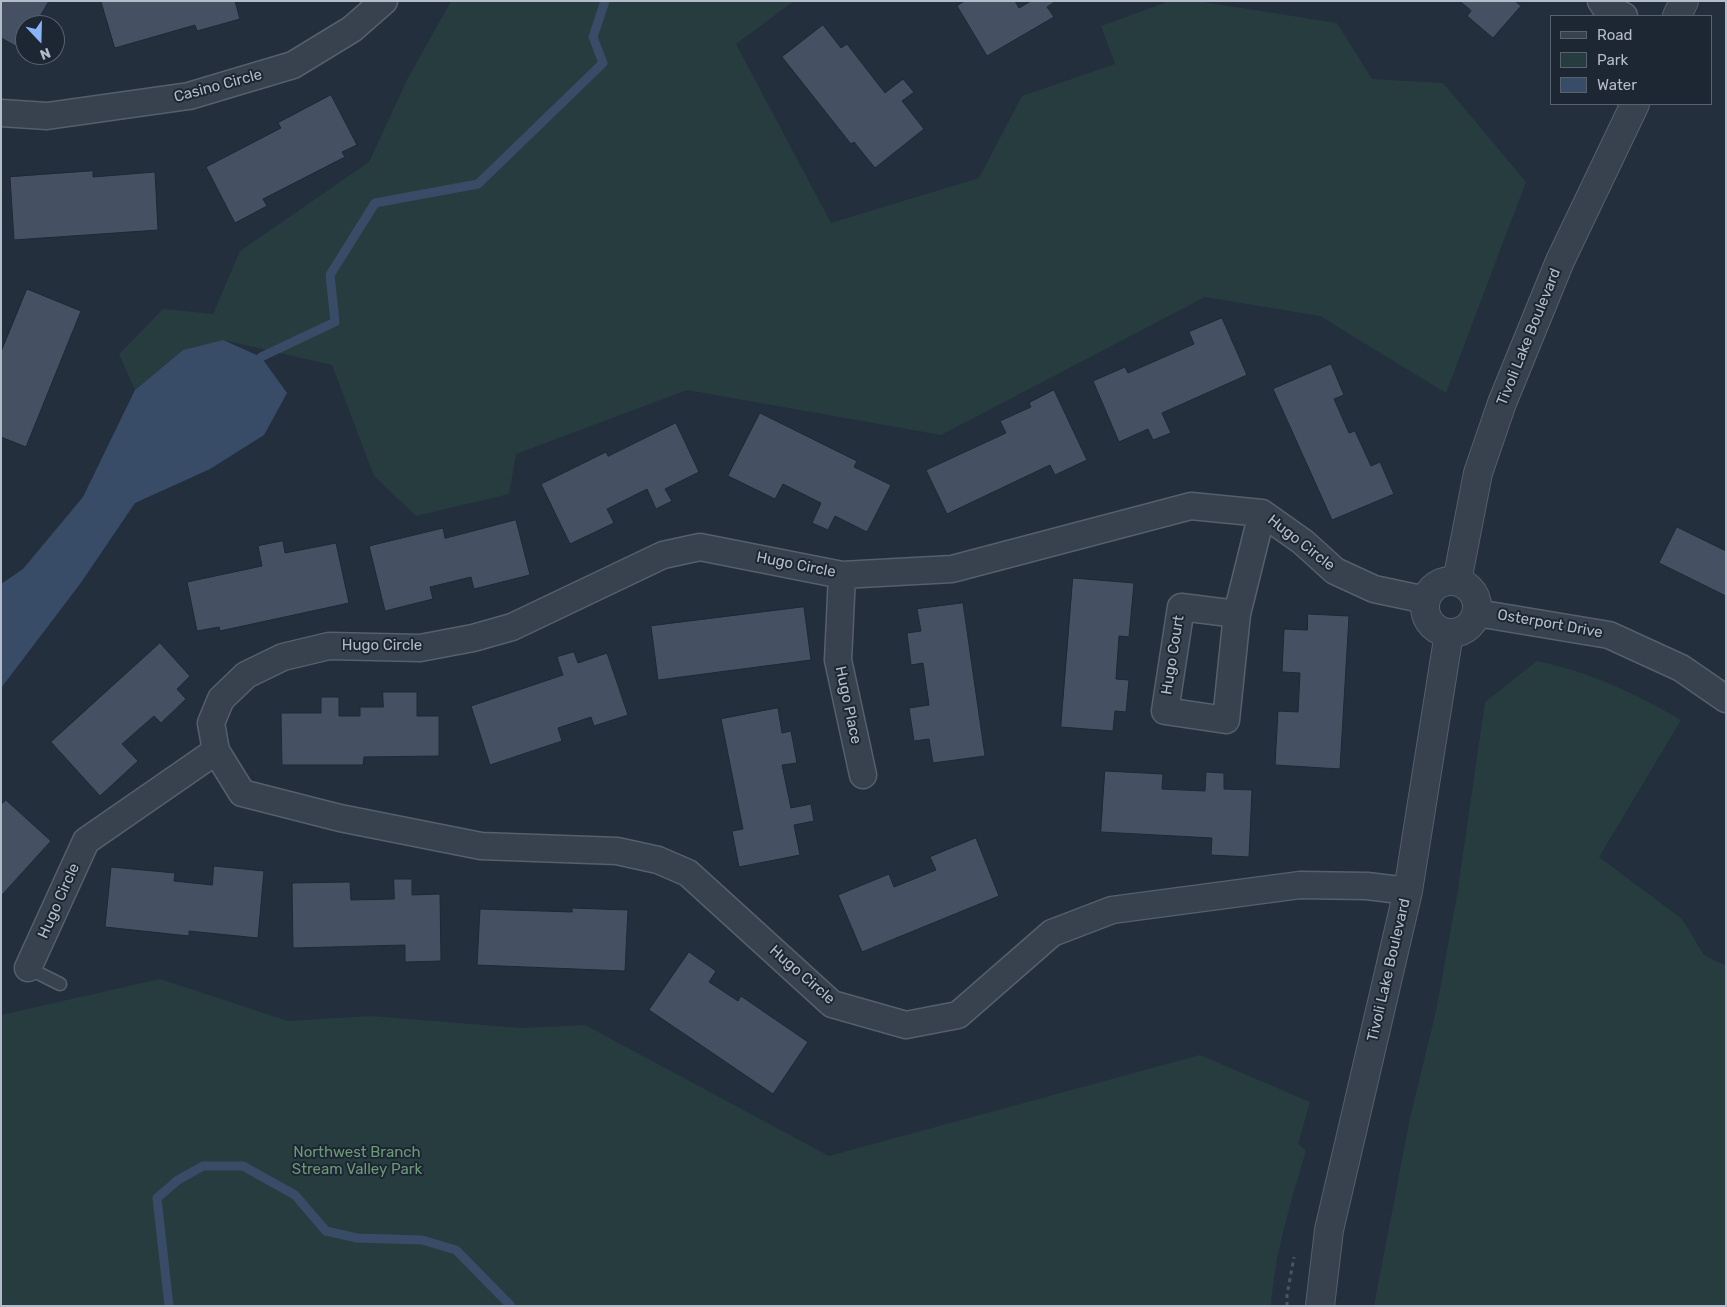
<!DOCTYPE html>
<html>
<head>
<meta charset="utf-8">
<style>
	body { margin:0 }
	#map { position:relative; width:1727px; height:1307px; overflow:hidden; background:#242f3e; font-family:Rubik,sans-serif }
	canvas { display:block }
	.frame { position:absolute; inset:0; border:2px solid #b4bcc9; pointer-events:none }
	.legend { position:absolute; left:1550px; top:15px; width:162px; height:90px; box-sizing:border-box; background:#1d2633; border:1px solid #59626f; margin:0; padding:6px 9px; list-style:none; font-size:15px; color:#b4bcc9 }
	.legend li { display:flex; align-items:center; gap:10px; height:25px }
	.legend b { width:25px; border:1px solid #59626f }
	.north { position:absolute; left:15px; top:15px; width:50px; height:50px; box-sizing:border-box; background:#1d2633; border:1px solid #59626f; border-radius:50%; rotate:159deg; font-size:14px; font-weight:700; line-height:20px; text-align:center; color:#b4bcc9 }
	.north::after { content:''; display:block; margin:auto; width:18px; height:22px; background:#8ab4f8; clip-path:polygon(50% 0,100% 100%,50% 72%,0 100%) }
</style>
</head>
<body>
<div id="map">
<canvas width="1727" height="1307"></canvas>
<div class="frame"></div>
<ul class="legend">
<li><b style="height:6px;background:#38414e"></b>Road</li>
<li><b style="height:14px;background:#263c3f"></b>Park</li>
<li><b style="height:14px;background:#394c67"></b>Water</li>
</ul>
<div class="north">N</div>
</div>
<script>
const g = document.querySelector('canvas').getContext('2d');
g.lineJoin = 'round';
function fill(path, color) { g.fillStyle = color; g.fill(path, 'evenodd'); }
function strokePath(path, color, width, dash) { g.strokeStyle = color; g.lineWidth = width; g.lineCap = dash ? 'butt' : 'round'; g.setLineDash(dash || []); g.stroke(path); }
function label(font, color, halo, rows, align = 'center') {
  g.font = font + ' Rubik,sans-serif'; g.lineWidth = 4; g.setLineDash([]); g.textBaseline = 'middle'; g.strokeStyle = halo; g.fillStyle = color; for (const [text, x, y, turn = 0] of rows) {
    g.save(); g.translate(x, y); g.rotate((+turn || 0) * Math.PI / 180); g.textAlign = isNaN(turn) ? turn : align; if (halo) g.strokeText(text, 0, 0); g.fillText(text, 0, 0); g.restore();
  }
}
const green = new Path2D(`
	M451 1H794L736 44 831 223 979 178 1022 96 1115 64 1101 26 1170 1H1197L1337 23 1372 79 1443 83 1526 182 1446 393 1320 316 1205 297 941 435 687 390 516 454 509 494 416 516 374 476 332 365 223 340 183 350 135 390 119 354 163 309 213 314 240 251 369 162 407 80Z
	M1537 661C1589 672 1635 693 1681 720L1599 857 1682 919 1704 955 1726 966V1306H1374L1410 1118 1436 1011 1457 895 1485 702Z
	M160 979 288 1021 371 1016 521 1028 585 1025 829 1156 1200 1055 1310 1102 1298 1144 1306 1150C1291 1202 1275 1251 1271 1306H1V1015Z`);
const water = new Path2D(`
	M223 340 261 357 287 393 264 435 210 469 135 503 80 584 1 688V584L23 569 83 497 135 390 183 350Z`);
const stream = new Path2D(`
	M261 357 335 322 330 275 375 203 478 184 603 63 593 37 605 1
	M169 1306 157 1198 178 1180 203 1166H243L295 1195 326 1231 357 1238 422 1240 456 1250 511 1306`);
const building = new Path2D(`
	M1 1H49L35 25H25V43L21 49 1 38Z
	M101 1H235L240 19 197 31 195 25 115 48Z
	M965 1H1015L1019 8 1031 1H1056L1047 7 1054 17 987 56 957 6Z
	M1460 1H1515L1521 6 1493 38 1467 16 1471 11Z
	M823 25 841 48 847 44 885 93 903 79 914 92 902 101 924 129 875 168 854 142 851 144 782 57Z
	M331 95 357 145 342 152 345 157 263 199 267 206 235 223 206 167 281 128 278 123Z
	M93 171V177L155 172 158 230 14 240 10 177Z
	M27 289 81 311 26 447 1 437V352Z
	M1222 318 1247 375 1162 413 1171 433 1153 440 1148 429 1119 442 1093 381 1125 367 1128 373 1194 344 1189 332Z
	M1331 364 1344 395 1334 399 1349 433 1355 431 1371 466 1380 462 1394 494 1332 520 1273 389Z
	M1054 390 1087 460 1055 475 1050 465 947 514 926 470 1006 433 1000 421 1031 407 1029 403Z
	M760 413 857 461 854 467 891 485 867 532 835 516 828 530 812 523 821 503 783 484 775 499 728 476Z
	M676 423 699 472 665 489 672 501 656 509 647 489 607 509 614 523 570 544 541 484 606 452 608 456Z
	M516 520 530 575 474 589 471 577 430 587 433 599 385 611 369 546 443 528 445 538Z
	M1677 527 1726 551V596L1659 563Z
	M283 541 285 553 336 543 349 603 220 631 219 627 197 631 187 582 262 566 258 546Z
	M1073 578 1134 583 1129 637 1119 636 1116 679 1129 680 1126 712 1115 711 1113 731 1061 727Z
	M963 603 985 756 933 763 929 739 914 741 909 708 929 705 923 663 911 665 907 633 921 631 917 609Z
	M804 607 811 660 658 680 651 626Z
	M1308 614 1349 616 1340 769 1275 765 1278 711 1298 712 1300 673 1282 672 1284 629 1307 630Z
	M160 643 190 676 177 689 186 699 161 723 154 716 122 744 138 761 100 796 51 742Z
	M574 652 578 663 607 653 628 715 594 726 591 717 558 728 562 741 490 765 471 706 563 675 557 657Z
	M383 692H417V716H439V756L364 757 363 765H282L281 713H321V697H339V716H360V707H383Z
	M778 708 782 733 791 731 797 763 782 765 791 808 811 804 814 821 794 825 800 855 739 867 732 831 743 829 721 719Z
	M1105 771 1163 774 1162 789 1205 791 1206 772 1224 773V789L1252 790 1249 857 1211 855 1212 838 1101 832Z
	M6 800 51 841 1 896V805Z
	M976 838 999 896 862 952 838 895 889 874 894 887 936 870 930 857Z
	M214 866 264 871 258 938 189 931V936L105 927 111 867 175 873 174 881 212 885Z
	M394 879H412V895L440 894 441 961 405 962V945L293 948 292 883 350 882 351 900 394 899Z
	M572 908 628 910 625 971 477 965 480 909 572 912Z
	M689 952 716 971 709 982 738 1001 741 996 808 1042 773 1094 649 1010Z`);
const path = new Path2D(`
	M1287 1306V1295L1294 1257`);
const service = new Path2D(`
	M28 968 60 984`);
const minor = new Path2D(`
	M1601 1 1605 7 1624 16
	M1 113 47 116 189 96 293 65 352 29 384 1
	M842 575 838 660 863 775
	M1477 613 1609 635 1681 668 1726 699
	M1237 614 1181 607 1165 711 1226 720 1237 614 1262 513
	M1408 891 1367 886 1300 885 1112 910 1052 933 958 1015 906 1025 832 1004 688 873 658 860 617 851 481 846 340 818 242 793 216 751 211 723 221 699 246 675 283 657 329 646 420 648 473 638 512 627 663 555 700 547 842 575 952 569 1191 506 1262 513 1303 542 1335 571 1374 589 1426 600
	M28 968 86 841 216 751`);
const tertiary = new Path2D(`
	M1677 16 1684 1
	M1425 607a26 26 0 1 1 52 0a26 26 0 1 1-52 0Z
	M1457 581 1478 473 1502 403 1560 261 1635 104
	M1320 1306 1329 1230 1408 891 1449 633`);
const streetNames = [
	["Casino Circle",218,86,-15],
	["Tivoli Lake Boulevard",1529,337,-68],
	["Hugo Circle",1301,543,38],
	["Hugo Circle",796,565,11],
	["Osterport Drive",1550,624,10],
	["Hugo Circle",382,646],
	["Hugo Court",1173,655,-81],
	["Hugo Place",848,705,78],
	["Hugo Circle",59,901,-66],
	["Tivoli Lake Boulevard",1389,970,-77],
	["Hugo Circle",802,975,41]
];
const parkNames = [
	["Northwest Branch",357,1153],
	["Stream Valley Park",357,1170]
];
fill(green, '#263c3f');
fill(water, '#394c67');
strokePath(stream, '#394c67', 9);
fill(building, '#455162');
strokePath(building, '#1f2835', 1);
strokePath(service, '#565f6c', 15);
strokePath(minor, '#565f6c', 29);
strokePath(tertiary, '#565f6c', 30);
strokePath(path, '#44595c', 3, [4, 4]);
strokePath(service, '#38414e', 12);
strokePath(minor, '#38414e', 26);
strokePath(tertiary, '#38414e', 28);
label('15px', '#b4bcc9', '#1d2633', streetNames);
label('15px', '#6b9a76', '#1d2633', parkNames);
</script>
</body>
</html>
